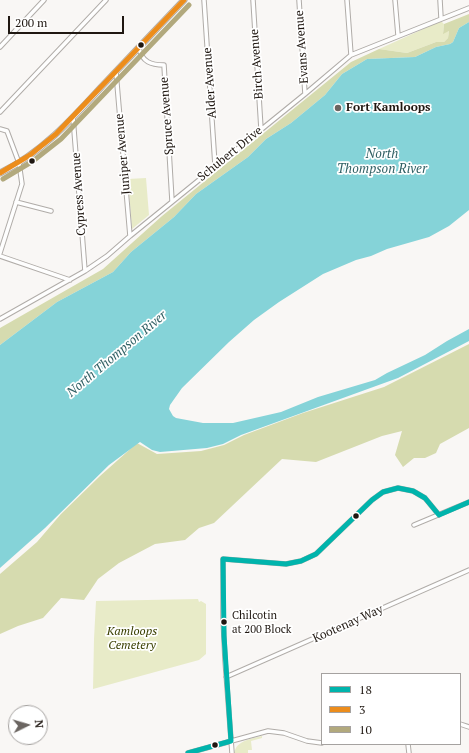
<!DOCTYPE html>
<html>
<head>
<meta charset="utf-8">
<style>
	body { margin:0 }
	#map { position:relative; width:469px; height:753px; overflow:hidden; background:#f9f7f5; font-family:"PT Serif",serif }
	canvas { display:block }
	.legend { position:absolute; left:321px; top:673px; width:140px; height:72px; box-sizing:border-box; background:#fff; border:1px solid #a5a2a0; margin:0; padding:5px 7px; list-style:none; font-size:12px; color:#1f1711 }
	.legend li { display:flex; align-items:center; gap:8px; height:20px }
	.legend b { width:20px; border:1px solid #a5a2a0 }
	.north { position:absolute; left:8px; top:705px; width:40px; height:40px; box-sizing:border-box; background:#fff; border:1px solid #a5a2a0; border-radius:50%; rotate:85deg; font-size:11px; font-weight:700; line-height:16px; text-align:center; color:#1f1711 }
	.north::after { content:''; display:block; margin:auto; width:14px; height:18px; background:#6b6561; clip-path:polygon(50% 0,100% 100%,50% 72%,0 100%) }
	.scale { position:absolute; left:8px; top:16px; width:116px; height:18px; box-sizing:border-box; border:2px solid #1f1711; border-top:0; padding-left:5px; font-size:12px; line-height:14px; white-space:nowrap; color:#1f1711; -webkit-text-stroke:3px #fff; paint-order:stroke }
</style>
</head>
<body>
<div id="map">
<canvas width="469" height="753"></canvas>
<ul class="legend">
<li><b style="height:5px;background:#00b4ac"></b>18</li>
<li><b style="height:5px;background:#ec8d1c"></b>3</li>
<li><b style="height:5px;background:#b2a97d"></b>10</li>
</ul>
<div class="north">N</div>
<div class="scale">200 m</div>
</div>
<script>
const g = document.querySelector('canvas').getContext('2d');
g.lineJoin = 'round';
function fill(path, color) { g.fillStyle = color; g.fill(path, 'evenodd'); }
function strokePath(path, color, width, dash) { g.strokeStyle = color; g.lineWidth = width; g.lineCap = dash ? 'butt' : 'round'; g.setLineDash(dash || []); g.stroke(path); }
function label(font, color, halo, rows, align = 'center') {
  g.font = font + ' "PT Serif",serif'; g.lineWidth = 3.5; g.setLineDash([]); g.textBaseline = 'middle'; g.strokeStyle = halo; g.fillStyle = color; for (const [text, x, y, turn = 0] of rows) {
    g.save(); g.translate(x, y); g.rotate((+turn || 0) * Math.PI / 180); g.textAlign = isNaN(turn) ? turn : align; if (halo) g.strokeText(text, 0, 0); g.fillText(text, 0, 0); g.restore();
  }
}
const green = new Path2D(`
	M441 21 444 24 443 33 449 31 448 38 444 42H436L407 53 379 49Z
	M146 178 149 215 132 229 128 179Z
	M198 599 199 602 201 601 206 604V654L199 660 93 689 94 639 96 601Z
	M262 736V738L251 741 252 750H248V753H234C237 740 251 739 262 736Z`);
const forest = new Path2D(`
	M469 14V22L459 28 453 42 450 44 436 47 415 57 367 59 342 74 325 95 291 123 266 139 248 157 196 194 174 217 131 252 113 272 57 302 0 345V328L103 269 162 216 351 62 379 49 407 53 436 42H444L448 38 449 31 443 34 444 24Z
	M469 344V428L440 444 436 453 425 458H414L403 467 395 455 402 431 382 436 316 462 282 459 214 523 199 528 185 540 155 544 119 563 98 579 84 600 61 598 43 618 18 626 0 634V574L37 542 61 514 100 476 137 443 157 454 201 451 224 445 244 435 303 413 384 387Z`);
const water = new Path2D(`
	M469 22V210L449 226 429 237 387 249 371 256 356 260 323 274 279 302 254 320 229 342 182 388 170 405 169 409 173 416 176 418 203 423H233L281 412 318 397 375 380 387 373 425 355 447 341 469 329V341L398 378 241 435 223 444 207 448 160 452 152 450 140 442 109 465 45 528 0 568V345L57 302 113 272 131 252 174 217 196 194 248 157 266 139 291 123 325 95 342 74 367 59 415 57 436 47 450 44 453 42 459 28Z`);
const minor = new Path2D(`
	M204 0 215 165
	M253 0 261 129
	M299 0 305 94
	M347 0 351 55
	M395 0 398 35
	M440 0 441 18
	M0 47 44 0
	M139 48C142 62 151 65 164 65L172 201
	M116 72 130 236
	M0 112 106 0
	M73 117 85 271
	M0 129 7 131 19 163 22 184 0 253
	M16 202 51 211
	M0 256 70 280
	M0 319 85 271 107 256 130 236 305 94 351 55 469 8
	M414 525 469 502
	M226 677 469 570
	M460 724 469 727
	M408 744 409 753
	M188 753 268 731 284 733 307 741 322 743
	M232 753 225 660 223 617V559L286 564 301 561 316 554 372 500 383 492 398 488 413 491 425 498 439 515`);
const secondary = new Path2D(`
	M0 173C42 153 73 118 104 84 131 56 157 28 184 0`);
const bus1 = new Path2D(`
	M188 753 231 741 224 636 223 559 286 564 301 561 316 554 372 500 383 492 398 488 413 491 425 498 439 515 469 502`);
const bus2 = new Path2D(`
	M0 173 30 155 56 134 184 0`);
const bus3 = new Path2D(`
	M3 179 33 161 61 139 189 5`);
const markers = [
	[141,45,3.5,"#1f1711"],
	[338,108,4,"#6b6561"],
	[32,161,3.5,"#1f1711"],
	[356,516,3.5,"#1f1711"],
	[224,622,3.5,"#1f1711"],
	[215,745,3.5,"#1f1711"]
];
const busNames = [
	["Chilcotin",232,616],
	["at 200 Block",232,630]
];
const streetNames = [
	["Evans Avenue",302,47,-94],
	["Birch Avenue",257,64,-94],
	["Alder Avenue",210,83,-94],
	["Spruce Avenue",167,116,-94],
	["Juniper Avenue",123,154,-95],
	["Schubert Drive",230,154,-39],
	["Cypress Avenue",79,194,-94],
	["Kootenay Way",348,624,-24]
];
const poiNames = [
	["Fort Kamloops",346,108]
];
const parkNames = [
	["Kamloops",132,632],
	["Cemetery",132,646]
];
const waterNames = [
	["North",382,154],
	["Thompson River",382,169],
	["North Thompson River",117,354,-40]
];
fill(green, '#e8ebc8');
fill(forest, '#d6dbaf');
fill(water, '#85d3d8');
strokePath(minor, '#b0aca8', 5.5);
strokePath(secondary, '#b0aca8', 7);
strokePath(minor, '#fefefe', 3.5);
strokePath(secondary, '#fefefe', 5);
strokePath(bus1, '#00b4ac', 5);
strokePath(bus2, '#ec8d1c', 5);
strokePath(bus3, '#b2a97d', 5);
for (const [x, y, r, color] of markers) { const dot = new Path2D(); dot.arc(x, y, r, 0, 2 * Math.PI); g.fillStyle = color; g.fill(dot); strokePath(dot, '#fff', 1.5); }
label('11px', '#1f1711', '#fff', busNames, 'left');
label('12px', '#1f1711', '#fff', streetNames);
label('bold 12px', '#1f1711', '#fff', poiNames, 'left');
label('italic 12px', '#3a3f00', '#fff', parkNames);
label('italic 13px', '#306064', '#fff', waterNames);
</script>
</body>
</html>
